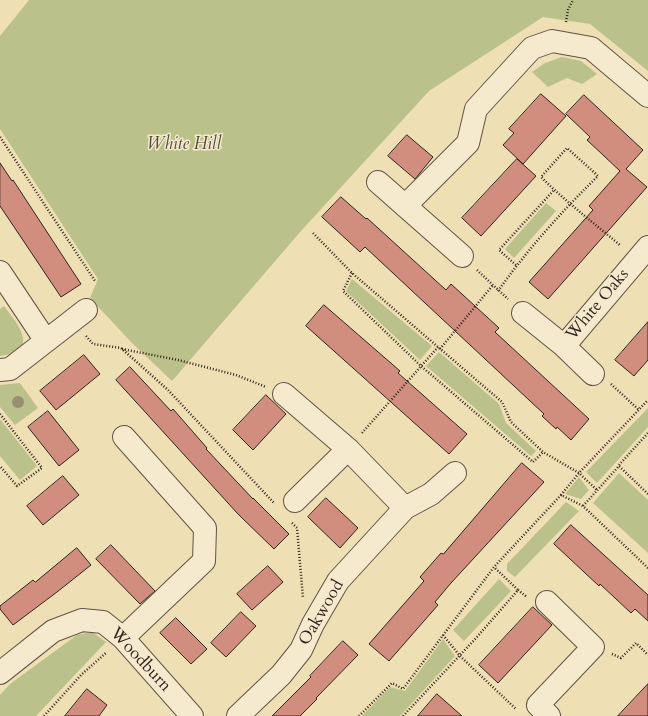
<!DOCTYPE html>
<html>
<head>
<meta charset="utf-8">
<style>
	body { margin:0 }
	canvas { display:block; background:#efdfb4 }
</style>
</head>
<body>
<canvas width="648" height="716"></canvas>
<script>
const g = document.querySelector('canvas').getContext('2d');
g.lineJoin = 'round';
function fill(path, color) { g.fillStyle = color; g.fill(path, 'evenodd'); }
function strokePath(path, color, width, dash) { g.strokeStyle = color; g.lineWidth = width; g.lineCap = dash ? 'butt' : 'round'; g.setLineDash(dash || []); g.stroke(path); }
function label(font, color, halo, rows, align = 'center') {
  g.font = font + ' Cardo,serif'; g.lineWidth = 3; g.setLineDash([]); g.textBaseline = 'middle'; g.strokeStyle = halo; g.fillStyle = color; for (const [text, x, y, turn = 0] of rows) {
    g.save(); g.translate(x, y); g.rotate((+turn || 0) * Math.PI / 180); g.textAlign = isNaN(turn) ? turn : align; if (halo) g.strokeText(text, 0, 0); g.fillText(text, 0, 0); g.restore();
  }
}
const green = new Path2D(`
	M29 0H648V71L590 24 543 17 429 91 301 231 172 381 131 342 90 298 98 279 0 129V36Z
	M562 57 581 61 597 74 582 84 567 78 548 87 532 72 545 63Z
	M546 203 556 211 514 258 505 249Z
	M352 279 432 346 420 360 346 291Z
	M4 306C12 317 35 342 16 352 11 355 5 355 0 356V309Z
	M439 352 499 404 506 423 536 451 531 456 426 366Z
	M20 383 38 408 15 425 0 407V385Z
	M648 408V427L597 483 586 472Z
	M0 419 37 466 20 480 0 456Z
	M619 473 648 500V553L593 503Z
	M579 477 589 490 581 499 565 494Z
	M566 502 579 511 515 577 507 571V564Z
	M499 579 511 591 464 641 453 630Z
	M92 632 106 642 36 716H0V695L10 684 77 635Z
	M443 639 455 656 400 716H362L390 687 405 691Z`);
const building = new Path2D(`
	M541 94 566 116 523 164 503 145 514 133 509 129Z
	M584 95 643 150 626 169 647 187 548 299 529 282 593 210 589 206 620 171 587 140 590 137 566 114Z
	M407 135 433 157 415 179 388 156Z
	M517 159 536 176 481 236 462 218Z
	M0 163 12 181 13 180 81 284 61 297 0 206Z
	M341 197 366 219 367 218 446 290 451 284 499 328 495 332 589 419 571 440 557 427 556 429 542 416 544 414 365 247 360 252 322 217Z
	M324 305 400 371 398 373 467 434 449 454 306 326Z
	M648 322V360L634 376 615 360Z
	M84 355 100 374 56 410 40 391Z
	M130 367 171 411 173 409 207 448 206 449 253 499V498L289 534 274 549 238 514 116 380Z
	M266 395 286 414 253 450 233 430Z
	M48 411 79 450 59 466 28 427Z
	M522 463 544 482 451 583 435 602 438 605 389 661 369 644 424 581 420 577 441 553 443 554Z
	M63 476 79 495 43 525 27 506Z
	M326 498 358 528 340 548 308 517Z
	M571 525 648 595V621L635 609 631 613 600 584 599 586 554 544Z
	M111 545 155 591 140 604 96 559Z
	M77 548 91 565 57 592 13 625 0 609V606L33 580 35 582Z
	M268 566 283 582 252 610 237 594Z
	M533 607 552 625 498 683 479 665Z
	M241 612 256 626 226 657 211 643Z
	M176 618 207 649 191 664 160 633Z
	M343 641 358 655 316 698 317 699 300 716H272L311 677 310 676Z
	M648 684V716H618Z
	M87 689 107 705 99 716H65Z
	M437 694 462 716H418Z`);
const path = new Path2D(`
	M566 22 568 10 573 0
	M0 137 95 281
	M313 233 352 273 502 402 511 422 543 452 579 473 597 490
	M516 265 499 250 554 190
	M477 270 508 299
	M352 273 343 291 421 366 533 462 543 452
	M498 291C528 249 562 211 598 176L567 148 541 177C566 202 594 223 621 246
	M86 336 93 344 121 348 168 390 274 503
	M122 349 178 360 236 375 266 387
	M440 349 493 285
	M611 384 639 410
	M0 414 42 468 17 486 0 466
	M362 433 438 347
	M619 465 648 433
	M648 494 619 466 583 506 648 568
	M561 495 579 473 648 400
	M292 523 297 528 303 598
	M518 590 527 597
	M443 635 460 656 516 709
	M612 654 621 658 636 643 648 655
	M44 716 81 675 107 652
	M359 716 392 683 403 689 494 567 561 495 583 506
	M403 716 477 637 518 590 494 567`);
const minor = new Path2D(`
	M378 182 462 256
	M405 206 468 143 476 109 532 48 552 41 591 48 648 96
	M0 272 46 341
	M523 313 564 346 593 374
	M564 346 648 247
	M0 370 10 369 86 310
	M284 394 348 449 405 508
	M295 501 348 449
	M547 602 593 647 538 705 549 716
	M123 638 204 561 205 528 124 437
	M0 673 53 631 82 620 103 622 123 638 192 716
	M238 716 281 675 301 650 313 624 338 581 405 508 431 494 455 473`);
const trees = [
	[18,402]
];
const parkNames = [
	["White Hill",184,145]
];
const streetNames = [
	["White Oaks",598,305,-50],
	["Oakwood",322,613,-60],
	["Woodburn",140,660,47]
];
fill(green, '#bbc18b');
fill(building, '#d18e7e');
strokePath(building, '#31251e', 1);
strokePath(minor, '#605444', 24);
strokePath(path, '#31251e', 2.5, [1, 2]);
strokePath(minor, '#f5eace', 22);
g.fillStyle = '#9a8e70';
for (const [x, y] of trees) { g.beginPath(); g.arc(x, y, 6, 0, 2 * Math.PI); g.fill(); }
label('italic 17px', '#544c39', '#f5eace', parkNames);
label('17px', '#31251e', '#f5eace', streetNames);
</script>
</body>
</html>
